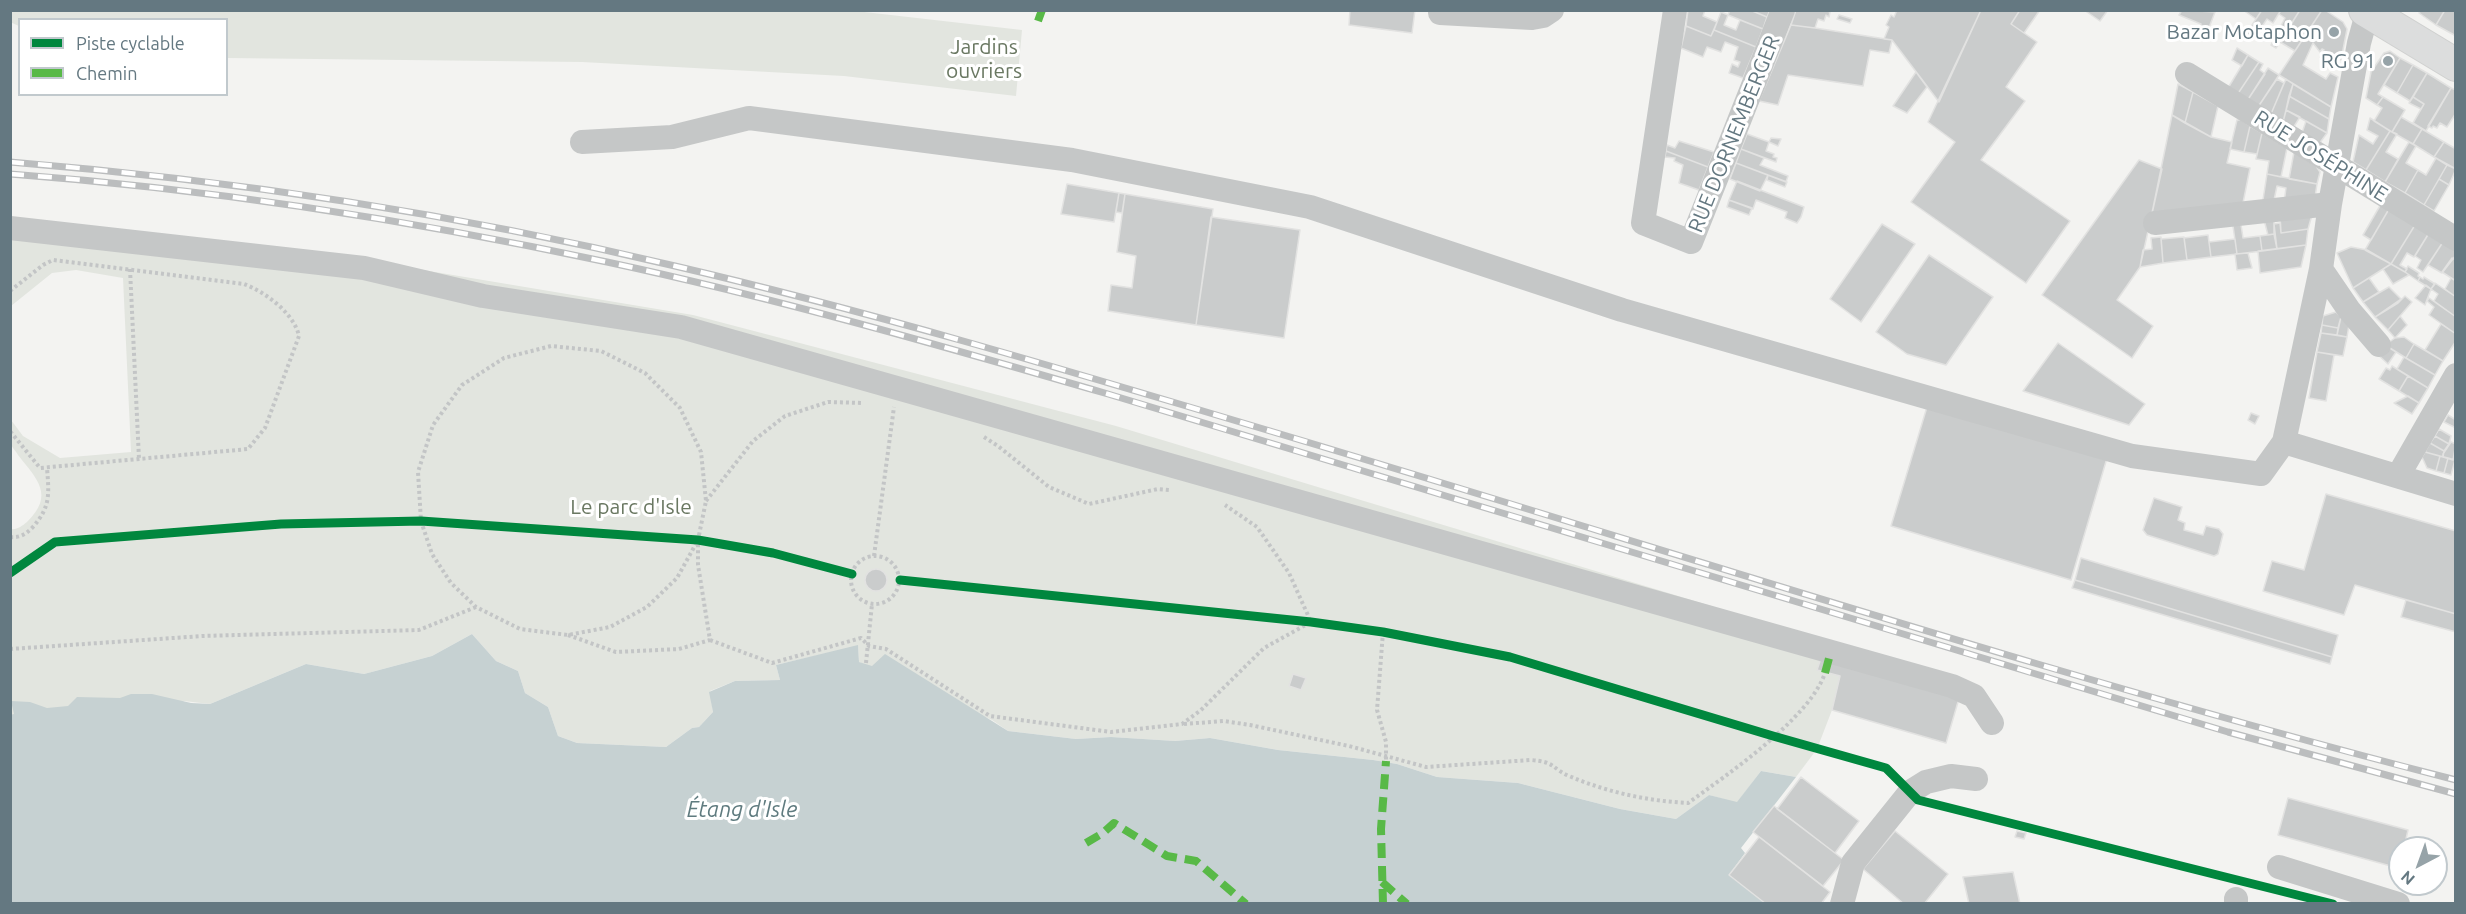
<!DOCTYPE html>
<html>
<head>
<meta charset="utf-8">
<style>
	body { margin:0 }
	#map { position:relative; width:2466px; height:914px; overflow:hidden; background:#f3f3f1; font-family:Ubuntu,sans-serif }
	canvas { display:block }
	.frame { position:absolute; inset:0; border:12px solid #647881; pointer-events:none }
	.legend { position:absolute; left:18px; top:18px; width:210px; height:78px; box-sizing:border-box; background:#fff; border:2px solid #c1c9cd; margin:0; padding:8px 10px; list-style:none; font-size:18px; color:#647881 }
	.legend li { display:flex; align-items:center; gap:12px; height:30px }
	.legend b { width:30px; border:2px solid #c1c9cd }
	.north { position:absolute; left:2388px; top:836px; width:60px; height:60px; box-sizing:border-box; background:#fff; border:2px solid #c1c9cd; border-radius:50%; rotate:221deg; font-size:16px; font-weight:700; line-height:24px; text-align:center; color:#647881 }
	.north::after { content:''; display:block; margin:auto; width:21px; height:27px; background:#96a3a8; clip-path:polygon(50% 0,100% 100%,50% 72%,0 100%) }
</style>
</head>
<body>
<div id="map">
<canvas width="2466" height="914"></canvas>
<div class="frame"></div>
<ul class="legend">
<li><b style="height:8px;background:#00873e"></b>Piste cyclable</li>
<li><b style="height:8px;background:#58b947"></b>Chemin</li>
</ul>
<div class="north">N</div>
</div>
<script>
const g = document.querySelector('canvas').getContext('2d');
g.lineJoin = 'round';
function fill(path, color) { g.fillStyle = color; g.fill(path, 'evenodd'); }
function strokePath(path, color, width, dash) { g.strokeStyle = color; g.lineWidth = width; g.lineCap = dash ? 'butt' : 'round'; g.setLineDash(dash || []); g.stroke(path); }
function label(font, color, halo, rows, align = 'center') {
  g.font = font + ' Ubuntu,sans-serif'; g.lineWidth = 6; g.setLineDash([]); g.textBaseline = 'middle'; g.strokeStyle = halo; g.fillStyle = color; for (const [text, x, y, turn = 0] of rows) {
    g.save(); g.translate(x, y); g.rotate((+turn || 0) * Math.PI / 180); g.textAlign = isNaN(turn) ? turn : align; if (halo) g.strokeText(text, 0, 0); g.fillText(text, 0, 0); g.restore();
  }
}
const green = new Path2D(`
	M847 10 1022 30 1016 96 844 76 582 62 227 58 226 20H20L19 26 10 22 11 10Z
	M11 217 411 268 693 315 1116 426 1847 647 1832 710 1817 749 1796 777 1761 771 1737 803 1709 795 1676 819 1620 809 1518 783 1437 777 1397 764 1373 760 1278 750 1210 738 1175 741 1111 737 1076 739 1008 731 992 720 859 662 858 646 776 665 780 680 735 681 710 691 713 712 699 727 692 728 666 747 577 743 558 736 548 707 525 693 518 671 496 661 472 634 432 656 364 674 306 664 210 704 184 701 11 903V529C17 530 22 526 27 522 55 495 37 479 18 455 16 451 11 447 11 443 9 436 11 427 11 420L23 436 60 458 131 452 123 278 76 270 52 273 11 306Z`);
const water = new Path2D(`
	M472 634 496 661 518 671 525 693 548 707 558 736 577 743 666 747 692 728 699 727 713 712 709 692 735 681 780 680 776 665 858 645 859 662 872 666 885 654 1008 731 1076 739 1111 737 1175 741 1210 738 1278 750 1373 760 1397 764 1437 777 1518 783 1620 809 1676 819 1709 795 1737 802 1761 771 1796 777 1741 848 1745 853 1729 875 1766 903 11 904 10 715 14 714 11 701 30 702 47 708 68 706 77 697 120 698 131 694H152L191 703 210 704 306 664 364 674 432 656Z`);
const building = new Path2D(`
	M1350 10H1415L1412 33 1349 25Z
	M1688 10H1705L1703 16 1717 22 1711 36 1686 26Z
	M1730 10H1750L1767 17 1763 29 1728 15Z
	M1750 10H1770L1767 17Z
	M1796 10H1825L1830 12 1829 17 1826 15 1824 21 1818 19 1815 28 1791 25Z
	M1897 10H1981L1939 102 1892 40 1884 39 1889 27 1886 25 1891 15 1894 17Z
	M1981 10H2020L2011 24 2037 42 2006 87 2025 101 1981 160 2070 221 2026 283 1911 202 1955 142 1928 122Z
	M2020 10H2040L2024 33 2011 24Z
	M2084 10H2108L2100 21Z
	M2182 10 2215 12 2205 38 2198 35 2201 24 2179 15Z
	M2243 10H2262L2256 19Z
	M2262 10H2281L2273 23 2267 19 2254 38 2246 34Z
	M2281 10H2300L2276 48 2271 45 2285 18 2279 14Z
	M2300 10H2322L2295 51 2280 42Z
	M2322 10H2325L2343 22 2347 29 2341 60 2337 57 2334 60 2330 58 2328 62 2320 57 2324 50 2322 49 2320 52 2313 43 2303 65 2326 79 2330 73 2338 77 2331 107 2279 75Z
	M2421 10H2445L2436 25 2419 13Z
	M2445 10H2456V36L2436 25Z
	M1721 12 1728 15 1724 25 1736 30 1740 20 1763 29 1756 47 1714 30Z
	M1839 15 1852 19 1850 23 1837 19Z
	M1791 25 1815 28 1892 40 1889 53 1870 50 1863 86 1788 75 1778 105 1759 101Z
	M1686 26 1711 36 1714 30 1756 47 1743 78 1729 73 1732 64 1738 67 1740 62 1734 60 1738 47 1725 42 1721 52 1707 47 1703 57 1681 48Z
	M2237 48 2248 55 2242 66 2232 60Z
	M2390 51 2400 58 2378 94 2383 97 2377 105 2366 98 2371 72 2384 53Z
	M2248 55 2259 62 2237 95 2228 88Z
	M2400 58 2413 65 2397 93 2384 85Z
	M2259 62 2263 64 2260 70 2265 74 2247 101 2237 95Z
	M2413 65 2427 73 2410 101 2397 93Z
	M2268 68 2279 75 2258 107 2247 101Z
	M1916 72 1927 87 1907 113 1893 106Z
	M2427 73 2451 88 2426 131 2413 123 2424 104 2413 97Z
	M2277 79 2284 83 2271 114 2258 107Z
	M2286 79 2293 84 2283 122 2271 114Z
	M2178 84 2193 92 2185 123 2172 115Z
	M2293 84 2331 107 2329 119 2289 96Z
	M2451 88 2456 90V113L2447 127 2440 123 2437 128 2433 126 2432 128 2428 126Z
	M2193 92 2218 106 2211 137 2185 123Z
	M2289 96 2329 119 2327 133 2286 110Z
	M2383 97 2405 110 2392 132 2374 121 2382 108 2377 105Z
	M2413 97 2424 104 2421 109 2409 103Z
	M2286 110 2300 117 2293 128 2283 122Z
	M2172 115 2211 137 2232 142 2227 163 2250 168 2242 208 2151 218Z
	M2401 117 2422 129 2413 144 2392 132Z
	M2370 118 2390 131 2366 170 2353 162 2359 135 2373 144 2378 136 2367 130Z
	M2237 120H2241L2250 126 2244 152 2230 149Z
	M2306 121 2327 133 2319 144 2302 133Z
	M2250 126 2262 133 2257 154 2244 152Z
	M2422 129 2444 142 2434 157 2413 144Z
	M2390 131 2397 134 2386 152 2398 159 2385 182 2366 170Z
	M2262 133 2287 148 2281 177 2267 174 2269 161 2256 159Z
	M1747 134 1769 142 1766 151 1774 154 1773 157 1777 158 1776 162 1741 149Z
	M1771 138 1781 139 1778 146 1769 142Z
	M1679 141 1714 152 1708 167 1666 151 1667 145 1675 148Z
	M2409 142 2416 146 2406 163 2418 170 2405 193 2385 182Z
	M2444 142 2456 149V169L2434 157Z
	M1741 149 1764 158 1760 165 1788 176 1786 182 1736 163Z
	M1666 151 1708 167 1699 190 1679 183 1683 165 1674 161 1675 158 1665 157Z
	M2294 152 2316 166 2320 172 2317 184 2289 179Z
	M2436 158 2447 165 2424 205 2405 193 2418 170 2426 175Z
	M2139 160 2162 169 2140 267 2117 300 2153 326 2132 358 2042 295Z
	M1736 163 1768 175 1760 191 1730 179Z
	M2447 165 2456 169 2449 185 2439 179Z
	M2267 174 2317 184 2315 197 2284 203 2286 188 2277 186 2273 205 2262 206Z
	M1768 175 1787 182 1785 187 1767 180Z
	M2439 179 2449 185 2434 211 2424 205Z
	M1737 181 1804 207 1801 217 1797 223 1785 218 1787 212 1756 200 1753 209 1729 200Z
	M1067 184 1119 193 1114 222 1061 214Z
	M1119 193 1125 194 1122 213 1116 212Z
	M1125 194 1213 209 1196 325 1108 311 1111 285 1132 288 1136 256 1117 252Z
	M1729 200 1752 208 1749 215 1727 207Z
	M2381 204 2389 209 2371 240 2363 235Z
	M2389 209 2415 225 2391 264 2365 250Z
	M2274 214V234L2268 235 2263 216Z
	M2280 214 2312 215 2308 229 2281 233Z
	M1211 217 1300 230 1284 338 1196 325Z
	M2240 218 2243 238 2260 236 2262 251 2237 254 2232 219Z
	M2280 223 2281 233 2308 229 2306 245 2277 249 2274 224Z
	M1882 224 1915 244 1861 322 1830 299Z
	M2415 225 2429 233 2414 257 2407 253 2400 265 2407 269 2405 272 2391 264Z
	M2429 233 2443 242 2423 272 2417 268 2421 260 2415 256Z
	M2274 234 2277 249 2262 251 2260 236Z
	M2208 235 2211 257 2187 260 2184 238Z
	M2161 237 2163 263 2140 267 2143 250 2152 249 2151 238Z
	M2184 237 2187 260 2163 263 2161 239Z
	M2235 239 2237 254 2211 257 2209 242Z
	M2443 242 2456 249V255L2442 273 2428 265Z
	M2306 245 2301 267 2260 273 2258 251Z
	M2351 247 2367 250 2391 264 2353 288 2337 253Z
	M2248 253 2252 268 2237 270 2235 254Z
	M1929 255 1993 297 1946 365 1907 354 1876 332Z
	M2452 258 2456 260V281L2442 272Z
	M2391 264 2405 272 2409 275 2393 284 2383 269Z
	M2408 266 2419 273 2418 276 2420 277 2418 281 2405 272Z
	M2420 277 2423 279 2424 277 2435 284 2431 289 2418 281Z
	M2369 278 2379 292 2363 302 2353 288Z
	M2451 278 2456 281V297L2445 289Z
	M2435 283 2456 297V317L2434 301 2438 294 2431 289Z
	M2426 285 2431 289 2425 305 2415 298Z
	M2389 287 2401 299 2375 317 2363 302Z
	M2405 296 2412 302 2388 330 2375 317 2398 303Z
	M2429 298 2456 317V334L2429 315 2434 307 2427 301Z
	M2336 312 2341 317 2338 328 2322 325 2323 316Z
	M2400 316 2407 325 2395 338 2388 330Z
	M2341 317 2349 325 2347 337 2337 335Z
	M2441 324 2456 334V341L2443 361 2425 350Z
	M2322 325 2338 328 2337 335 2321 333Z
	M2321 333 2347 337 2343 356 2317 352Z
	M2404 337 2414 344 2406 358 2385 345 2395 338Z
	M2058 343 2145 404 2129 425 2023 391Z
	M2414 344 2443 361 2435 375 2406 358Z
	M2385 345 2396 352 2388 364 2376 353Z
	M2317 352 2334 355 2326 401 2309 398Z
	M2404 357 2435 375 2428 388 2397 369Z
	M2392 366 2408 376 2399 391 2379 379 2386 368 2390 370Z
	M2408 376 2428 388 2419 403 2399 391Z
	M2408 396 2419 403 2412 414 2394 403Z
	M1927 407 2107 458 2071 580 1891 526Z
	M2251 413 2259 416 2255 424 2248 420Z
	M2448 415 2456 420V428L2444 422Z
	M2439 429 2451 436 2449 444 2435 436Z
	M2435 436 2449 444 2444 451 2430 443Z
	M2451 442 2456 444 2453 460 2443 457V454Z
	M2430 443 2444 451 2443 457 2425 452Z
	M2425 452 2440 456 2436 471 2427 468 2422 457Z
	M2440 456 2448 458 2444 473 2436 471Z
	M2448 458 2455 460 2451 475 2444 473Z
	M2326 494 2456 531V614L2355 585 2344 615 2263 591 2272 561 2304 570Z
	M2154 498 2182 507 2178 520 2185 523 2184 530 2203 535 2206 526 2219 529 2223 534 2218 554 2214 556 2147 535 2143 530Z
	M2081 558 2338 635 2332 657 2075 580Z
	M865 580a11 11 0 1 1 22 0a11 11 0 1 1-22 0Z
	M2075 580 2332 657 2330 664 2072 588Z
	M2406 600 2456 614V632L2401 617Z
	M1822 655 1960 695 1946 743 1832 710 1840 676 1817 670Z
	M1293 674 1306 678 1301 690 1289 686Z
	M1801 777 1859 821 1835 853 1777 809Z
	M2288 798 2408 830 2404 848H2400L2398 868 2278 835Z
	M1774 806 1844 860 1823 886 1753 832Z
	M1895 831 1948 874 1924 904H1904L1863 869Z
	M2017 831 2026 833 2024 839 2015 837Z
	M1759 837 1830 892 1821 904H1766L1729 875Z
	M2013 872 2020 904H1969L1963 877Z`);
const path = new Path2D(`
	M130 269 139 459
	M10 291 43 265 53 260 244 284C265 292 294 313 299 336L265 428 248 449 40 468 10 431
	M984 437 998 446 1049 487 1089 504 1158 489 1170 490
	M706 501 753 441 785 416 828 402 863 403
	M10 537C20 538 26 534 32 528 51 507 49 494 47 468
	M851 580a24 24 0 1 1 48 0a24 24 0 1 1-48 0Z
	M874 556 894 407
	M1383 632 1377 710 1386 742V761
	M568 635 616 652 679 649 710 640 698 565V540L706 501 701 452 680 408 645 373 601 351 551 346 504 358 462 385 433 425 418 472 421 521 432 554 451 583 476 607 520 629 568 635 610 627 647 607 677 578 698 540
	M710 640 772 663 861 638 869 646 886 649 990 716 1111 732 1182 724 1201 710 1264 648 1311 622 1289 573 1257 527 1225 505
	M10 649 203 636 419 630 476 607
	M866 663 872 604
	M1184 724 1224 721 1250 725 1349 746 1426 767 1531 760C1556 762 1551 768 1569 776 1607 792 1647 801 1688 803 1727 775 1810 718 1825 673`);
const minor = new Path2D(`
	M1675 10 1643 223 1691 242 1783 10
	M1440 13 1532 18 1543 16 1552 10
	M2187 74 2456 239
	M582 142 672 137 749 118 1072 160 1310 207 1622 310 2132 456 2261 474 2284 442 2321 269 2330 204 2359 43 2368 10
	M2155 223 2330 204
	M10 228 364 268 483 296 681 327 1952 686 1974 696 1992 723
	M2321 269 2349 310 2379 345
	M2284 442 2456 494
	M2398 476 2456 375
	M2279 867 2398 904
	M1842 904 1853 863 1910 792 1926 782 1951 776 1976 779
	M2236 904V899`);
const major = new Path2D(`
	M2365 10 2456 65`);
const rail = new Path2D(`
	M10 162C234 180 457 214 675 266 868 311 1059 368 1250 425 1651 544 2050 676 2456 780
	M10 174C211 189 410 220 607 262 776 298 942 346 1108 394L2228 732 2456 794`);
const quiet = new Path2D(`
	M1038 21 1042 10
	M1825 673 1831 651
	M1086 843 1103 833 1114 823 1167 856 1196 861 1246 904
	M1382 882 1407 904
	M1383 904 1381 829 1386 761`);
const cycleway = new Path2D(`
	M10 573 55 542 281 524 421 521 698 540 773 553 852 574
	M900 580 1311 622 1383 632 1510 657 1773 736 1886 768 1918 800 2333 904`);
const markers = [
	[2334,32,6,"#96a3a8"],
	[2388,61,6,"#96a3a8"]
];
const poiNames = [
	["Bazar Motaphon",2322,32],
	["RG 91",2376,61]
];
const parkNames = [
	["Jardins",984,47],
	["ouvriers",984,71],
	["Le parc d'Isle",631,507]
];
const streetNames = [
	["RUE DORNEMBERGER",1734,134,-68],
	["RUE JOSÉPHINE",2321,156,32]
];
const waterNames = [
	["Étang d'Isle",742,810]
];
fill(green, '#e2e5df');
fill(water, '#c6d1d2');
fill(building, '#cacccc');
strokePath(building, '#e2e2e1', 1.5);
strokePath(major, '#cfd0cf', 34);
strokePath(path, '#c3c5c6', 4, [3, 3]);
strokePath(minor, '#c5c7c7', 24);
strokePath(major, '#dcdddd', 32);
strokePath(rail, '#bbbdbe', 7);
strokePath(rail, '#fff', 4.5, [14]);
strokePath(quiet, '#58b947', 8, [15, 8]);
strokePath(cycleway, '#00873e', 9);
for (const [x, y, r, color] of markers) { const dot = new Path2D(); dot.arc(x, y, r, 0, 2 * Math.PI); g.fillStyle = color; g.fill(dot); strokePath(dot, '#fff', 2); }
label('21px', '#647881', '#fff', poiNames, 'right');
label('21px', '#6a7862', '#fff', parkNames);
label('21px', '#647881', '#fff', streetNames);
label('italic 22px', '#5f7b7f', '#fff', waterNames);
</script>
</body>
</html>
